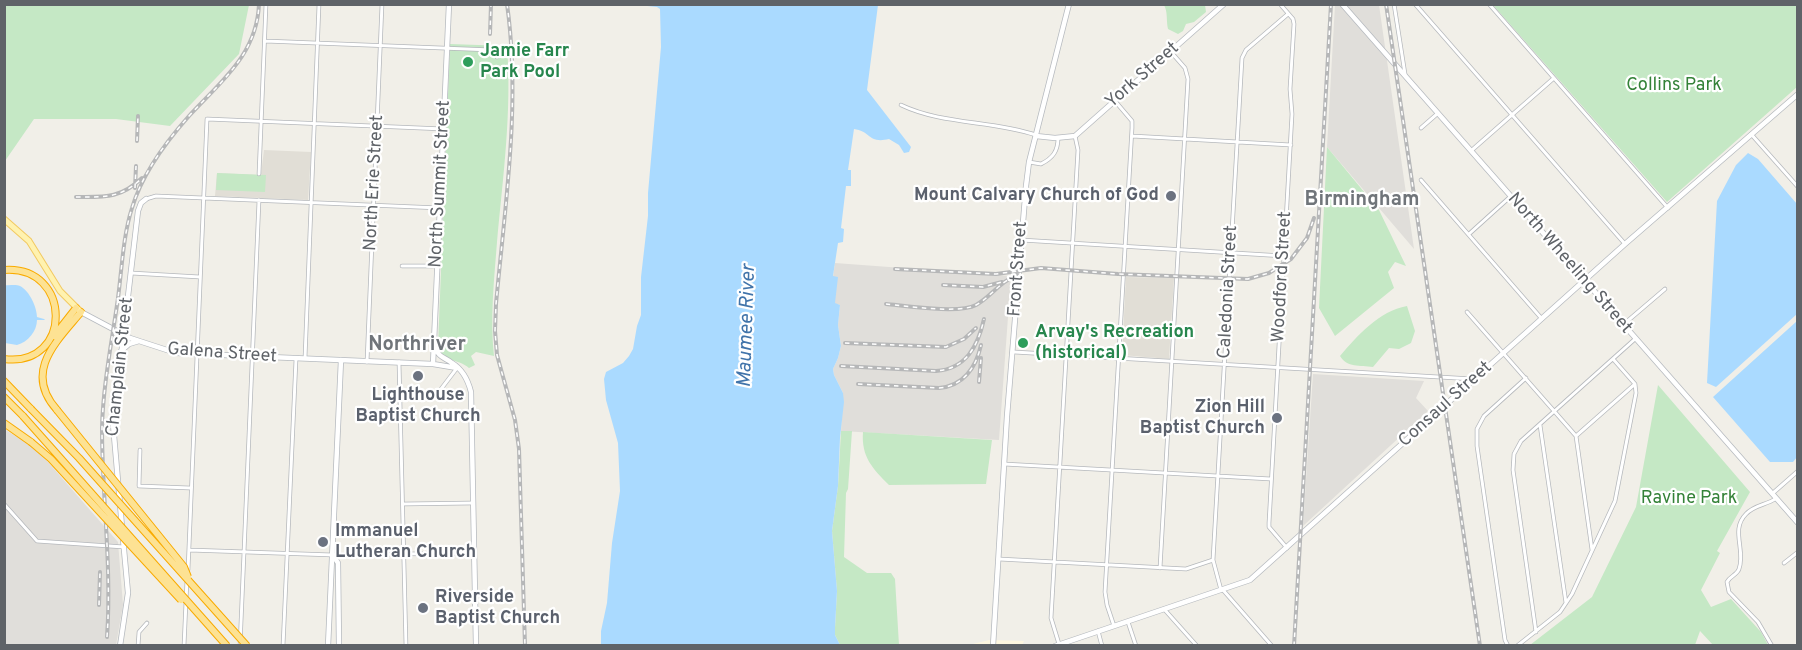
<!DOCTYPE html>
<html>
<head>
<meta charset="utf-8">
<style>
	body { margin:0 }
	#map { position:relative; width:1802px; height:650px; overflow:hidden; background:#f1efe8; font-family:Overpass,sans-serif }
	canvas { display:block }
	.frame { position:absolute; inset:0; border:6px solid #5f6368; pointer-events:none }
</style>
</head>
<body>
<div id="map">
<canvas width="1802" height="650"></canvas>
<div class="frame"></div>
</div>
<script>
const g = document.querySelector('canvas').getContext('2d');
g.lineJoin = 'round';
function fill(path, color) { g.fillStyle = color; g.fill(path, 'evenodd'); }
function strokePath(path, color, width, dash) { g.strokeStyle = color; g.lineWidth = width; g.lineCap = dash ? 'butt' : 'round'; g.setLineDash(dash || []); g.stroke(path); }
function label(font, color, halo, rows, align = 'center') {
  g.font = font + ' Overpass,sans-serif'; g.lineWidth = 4.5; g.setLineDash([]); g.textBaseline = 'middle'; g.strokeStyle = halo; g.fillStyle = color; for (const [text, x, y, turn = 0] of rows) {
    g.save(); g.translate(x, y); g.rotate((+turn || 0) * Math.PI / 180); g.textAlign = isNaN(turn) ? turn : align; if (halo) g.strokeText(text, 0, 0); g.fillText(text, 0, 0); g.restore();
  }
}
const commercial = new Path2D(`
	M989 640 1024 641 1022 645 965 646Z`);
const industrial = new Path2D(`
	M1335 5H1379L1414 249 1327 147Z
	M835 263 1011 276 999 440 841 431 843 393 834 375 833 369 838 358 841 346 838 325 840 305 835 304 833 277Z
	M1313 374 1424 381 1416 398 1428 411 1303 526Z
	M4 429 27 443 48 462 118 542 123 605 116 645H5Z`);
const education = new Path2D(`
	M264 150 311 152 308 200 215 196 217 173 261 175Z
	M1126 277 1174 278 1169 359 1122 355Z`);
const green = new Path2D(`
	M4 5 5 4 249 5 239 54 170 126 116 119H34L5 161Z
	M1164 5H1205L1206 12 1194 22 1186 24 1183 31 1178 34 1168 29C1166 20 1168 12 1164 5Z
	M1493 5H1797V87L1667 202Z
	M450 44 507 46C512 111 503 177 497 242 494 281 490 318 494 356L476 352 471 356 475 365 469 368C458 358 443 363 438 346Z
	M1327 147 1379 210 1406 266 1395 262 1388 272 1394 288 1335 336 1319 308Z
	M217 173 266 175 265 192 216 190Z
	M1407 306 1415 331 1411 343 1399 349 1389 348 1373 367C1360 365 1347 368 1340 356 1357 336 1379 311 1407 306Z
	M1658 385 1750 492 1717 551 1720 553 1701 590 1711 607 1731 599 1761 632 1768 645H1713L1700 631 1695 645H1530L1592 597 1636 507Z
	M841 431H852L848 489 846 493 844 557 867 573H891L895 579 899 645H840L835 635V628L837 591 832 531 838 486Z
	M863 432 992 440 986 484 889 485C873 469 861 457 863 432Z`);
const water = new Path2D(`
	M638 5H878L867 90 911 147 909 152 904 153 899 145 889 139C868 144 871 131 854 129L848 170H851V186H846L841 228 844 229 843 242 838 243 833 276 838 277 835 303 840 305 838 325 841 346 838 358 833 369 834 375 843 393 844 402 840 438 838 486 832 531 837 591 835 628V635L840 645H601V631L607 603 612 543 620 491 618 443 606 400 604 379 606 372 623 363 629 356 633 349 637 326 641 315V277L648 216V193L661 47 660 9 657 7Z
	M1748 153 1758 159 1797 204V314L1716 387 1707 383 1717 201 1736 165Z
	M5 285C9 286 15 284 20 286 30 291 37 308 37 317L44 319 45 320H37C37 331 28 342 17 345L5 343Z
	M1797 321V457L1793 462H1770L1713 397Z`);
const street = new Path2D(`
	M1280 4 1293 19 1294 24 1290 89 1292 114 1269 523V527L1287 548
	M1394 4 1405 74
	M1415 4 1625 244
	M1489 4 1668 208
	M265 41 492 50 496 52 497 57
	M901 105C943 125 992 120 1036 135
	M1421 128 1437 114
	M1751 134 1798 187
	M1132 136 1291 145
	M1472 150 1554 78
	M1029 162 1041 164C1053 158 1058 151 1058 138
	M259 174 266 4
	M1421 180 1542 319
	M146 199 156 196 440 208
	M1469 234 1510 197
	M1021 240 1284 256
	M402 266H437
	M131 273 200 277
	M1467 312 1576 436 1592 550
	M1624 324 1665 289
	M1014 352 1473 379
	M305 358 319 4
	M367 362 382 4
	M399 362 406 646
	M441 389 457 368
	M1540 425 1566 603
	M1576 436 1635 384
	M140 450 139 486 190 488
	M1004 464 1271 479
	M1773 493 1798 471
	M4 504 37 541 124 547
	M403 504 473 503
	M189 550 333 555 474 553
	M999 559 1186 569 1213 560
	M1784 563 1798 552
	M1160 568 1188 79 1185 68 1171 52
	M188 570 207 119 444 129
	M1221 590 1213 560 1242 58 1246 50 1288 14
	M1223 590 1272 646
	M1164 609 1197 646
	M1128 622 1136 646
	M1114 626 1107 605 1105 592 1132 128V121L1115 101
	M1098 631 1102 646
	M1536 632 1513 470 1514 454 1521 441 1635 339
	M1059 644 1051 618 1078 150 1075 136
	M138 646 139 632 147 623
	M184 646 187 579
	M240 646 259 200
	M283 646 296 359
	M1508 646 1505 640 1477 446V429L1484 416 1526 378
	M1517 646 1560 612 1572 594 1615 501 1636 393 1635 384 1613 359
	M1772 646 1758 622 1729 592 1727 582C1730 576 1737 575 1739 569 1746 550 1730 530 1746 514 1754 505 1766 505 1775 499`);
const secondary = new Path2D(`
	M1342 4 1798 523
	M1036 136 1055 138 1075 136 1224 4
	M81 312 130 338 176 353 433 364 457 368
	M434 346C440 359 443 356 452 363 462 369 468 380 471 392L476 646
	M121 351 129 344 139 341
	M433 364 449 4
	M122 527 113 424 138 211 141 203 146 199
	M333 555 338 563 339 646
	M120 646 128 593 123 539
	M328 646 341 360
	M993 646 1007 416 1026 186 1029 162 1069 4
	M1055 646 1250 580 1625 244 1798 94`);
const primary = new Path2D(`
	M4 219 29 241 60 291 81 312`);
const highway = new Path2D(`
	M4 270C73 265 73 368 4 359
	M54 336 76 308
	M4 381 31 409
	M4 397 23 416
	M57 410C23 372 56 342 81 312
	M4 423 31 442`);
const rail = new Path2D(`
	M507 4C521 103 505 205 496 304L495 331 497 355 515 420 519 449 525 646
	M1386 4 1480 646
	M490 34 491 4
	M137 141 138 116
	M135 188 136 166
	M76 197C104 197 120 199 142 178
	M895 269 996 274 1041 268 1118 274 1248 279 1269 273 1291 259 1307 238 1314 218
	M943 285 983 287 1002 282
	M886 304C907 306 959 314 976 305 991 297 1000 281 1018 275
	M845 343 946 347 964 339 976 328
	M841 366 936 371C966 369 978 346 984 319
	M979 382 981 358
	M858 384 939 388C963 386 976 368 981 345
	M99 605 100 572
	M107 637C112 567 102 498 102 428 103 385 112 341 118 298 122 268 123 236 132 208 142 174 165 143 189 116 220 82 257 55 259 4
	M1294 646 1331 4`);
const highwayBridge = new Path2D(`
	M31 409 79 458 247 646
	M57 410 184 567 188 577
	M23 416 227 646
	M31 442 51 459 181 600`);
const markers = [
	[468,62,6,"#2e9e5b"],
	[1171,196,6,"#6b7280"],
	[1023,343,6,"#2e9e5b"],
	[418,376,6,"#6b7280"],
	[1277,418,6,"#6b7280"],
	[323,542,6,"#6b7280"],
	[423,608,6,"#6b7280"]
];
const leisureNames = [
	["Jamie Farr",480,52],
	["Park Pool",480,73],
	["Arvay's Recreation",1035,333],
	["(historical)",1035,354]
];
const streetNames = [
	["York Street",1143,76,-41],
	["North Erie Street",375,183,-87],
	["North Summit Street",441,184,-87],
	["North Wheeling Street",1569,264,49],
	["Front Street",1019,269,-86],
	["Woodford Street",1283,277,-87],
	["Caledonia Street",1229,292,-87],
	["Galena Street",222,354,4],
	["Champlain Street",121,367,-84],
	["Consaul Street",1446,405,-42]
];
const parkNames = [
	["Collins Park",1674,86],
	["Ravine Park",1689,499]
];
const worshipNames = [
	["Mount Calvary Church of God",1159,196],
	["Lighthouse",418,396,"center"],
	["Baptist Church",418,417,"center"],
	["Zion Hill",1265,408],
	["Baptist Church",1265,429],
	["Immanuel",335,532,"left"],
	["Lutheran Church",335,553,"left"],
	["Riverside",435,598,"left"],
	["Baptist Church",435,619,"left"]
];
const neighbourhoodNames = [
	["Birmingham",1362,201],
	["Northriver",417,346]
];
const waterNames = [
	["Maumee River",748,326,-88]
];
fill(commercial, '#fef7e0');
fill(industrial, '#e0deda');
fill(education, '#e1ded6');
fill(green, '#c5e8c5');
fill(water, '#aadaff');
strokePath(street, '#b5b8bc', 4.5);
strokePath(secondary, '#b6babf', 6);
strokePath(primary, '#f2c960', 7);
strokePath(highway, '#f9ab00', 8);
strokePath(street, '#fff', 3);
strokePath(secondary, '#fff', 4.5);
strokePath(primary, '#fff2af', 5);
strokePath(highway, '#fde293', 6);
strokePath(rail, '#b6b7b8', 4);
strokePath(rail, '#fff', 1.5, [4.5]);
strokePath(highwayBridge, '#f9ab00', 8, []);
strokePath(highwayBridge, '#fde293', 6);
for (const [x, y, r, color] of markers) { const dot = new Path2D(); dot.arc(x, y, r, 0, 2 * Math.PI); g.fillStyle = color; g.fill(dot); strokePath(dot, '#fff', 2); }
label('bold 18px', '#27864d', '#fff', leisureNames, 'left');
label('18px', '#5f6368', '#fff', streetNames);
label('18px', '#348238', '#fff', parkNames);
label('bold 18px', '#5b616d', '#fff', worshipNames, 'right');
label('bold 20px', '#70757a', '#fff', neighbourhoodNames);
label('italic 20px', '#4174aa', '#fff', waterNames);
</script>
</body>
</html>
